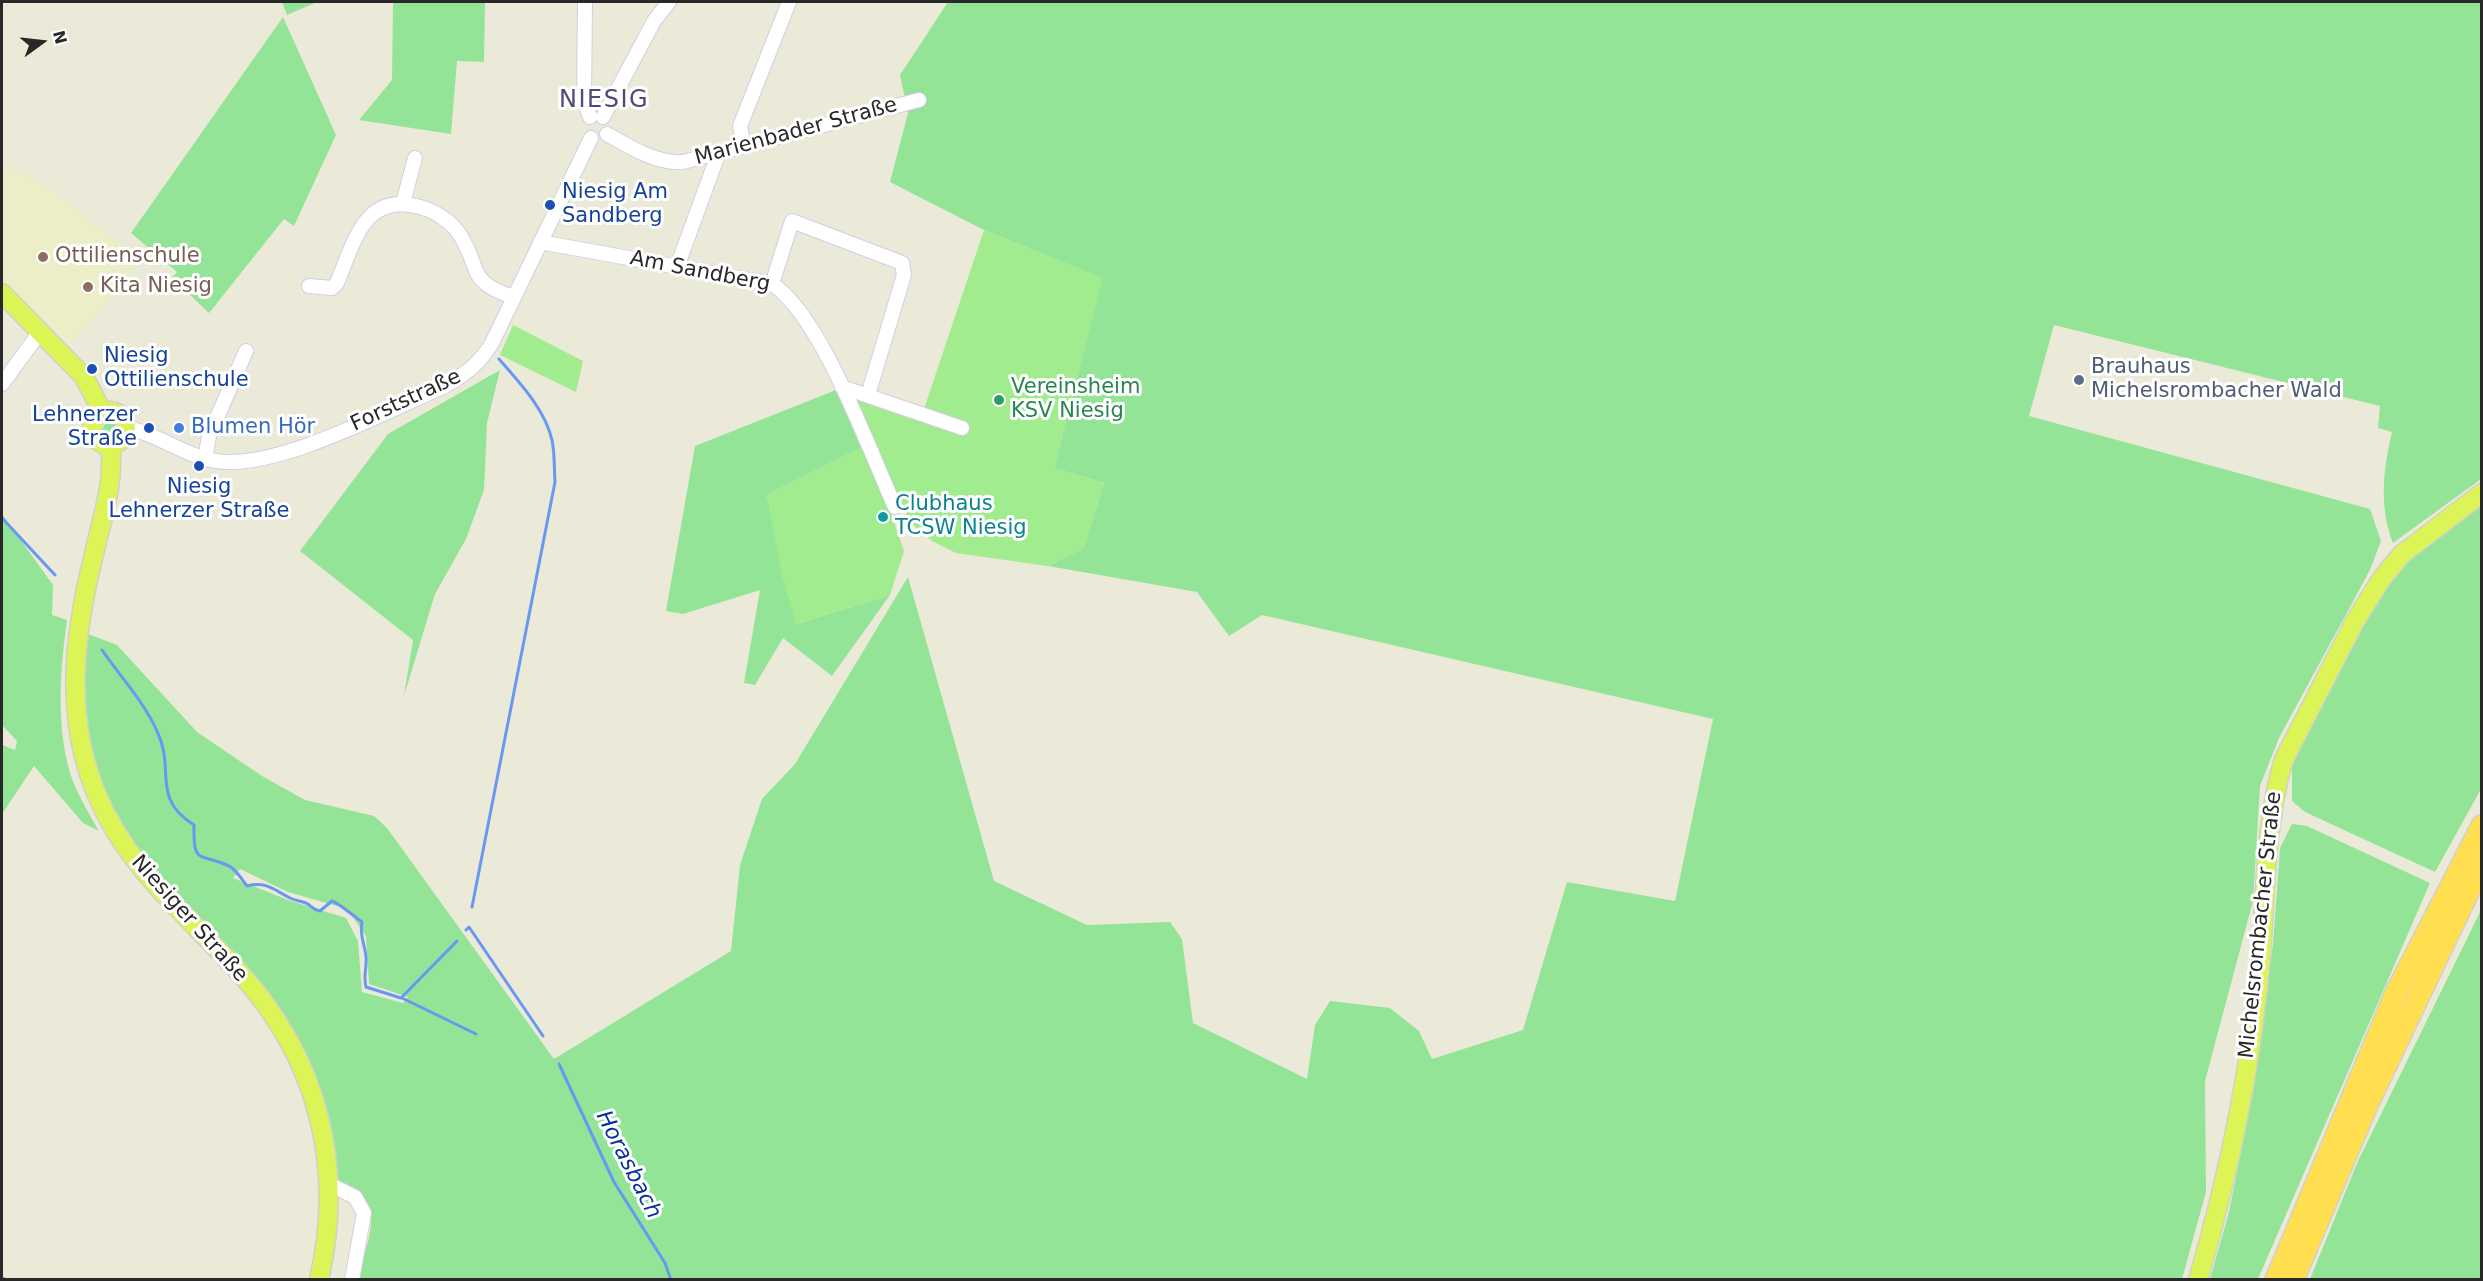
<!DOCTYPE html>
<html>
<head>
<meta charset="utf-8">
<style>
	body { margin:0 }
	#map { position:relative; width:2483px; height:1281px; overflow:hidden; background:#ebead9; font-family:"DejaVu Sans",sans-serif }
	canvas { display:block }
	.frame { position:absolute; inset:0; border:3px solid #282828; pointer-events:none }
	.north { position:absolute; left:12px; top:12px; width:60px; height:60px; -webkit-text-stroke:4px #fff; paint-order:stroke; rotate:75deg; font-size:16px; font-weight:700; line-height:24px; text-align:center; color:#282828 }
	.north::after { content:''; display:block; margin:auto; width:21px; height:27px; background:#282828; clip-path:polygon(50% 0,100% 100%,50% 72%,0 100%) }
</style>
</head>
<body>
<div id="map">
<canvas width="2483" height="1281"></canvas>
<div class="frame"></div>
<div class="north">N</div>
</div>
<script>
const g = document.querySelector('canvas').getContext('2d');
g.lineJoin = 'round';
function fill(path, color) { g.fillStyle = color; g.fill(path, 'evenodd'); }
function strokePath(path, color, width, dash) { g.strokeStyle = color; g.lineWidth = width; g.lineCap = dash ? 'butt' : 'round'; g.setLineDash(dash || []); g.stroke(path); }
function label(font, color, halo, rows, align = 'center') {
  g.font = font + ' "DejaVu Sans",sans-serif'; g.lineWidth = 6; g.setLineDash([]); g.textBaseline = 'middle'; g.strokeStyle = halo; g.fillStyle = color; for (const [text, x, y, turn = 0] of rows) {
    g.save(); g.translate(x, y); g.rotate((+turn || 0) * Math.PI / 180); g.textAlign = isNaN(turn) ? turn : align; if (halo) g.strokeText(text, 0, 0); g.fillText(text, 0, 0); g.restore();
  }
}
const education = new Path2D(`
	M8 167 49 187 140 261 70 345 2 279V176Z`);
const green = new Path2D(`
	M282 2H317L287 15Z
	M393 2H485L484 62 457 61 451 134 359 120 392 80Z
	M948 2H2481V479L2393 543C2379 507 2383 470 2392 432L2378 428 2380 406 2054 325 2029 416 2370 509 2381 541 2370 570 2279 738 2260 786 2253 901 2205 1081 2206 1192 2182 1279H358C367 1237 391 1202 337 1181 332 1122 318 1065 284 1015 253 970 209 936 172 896 125 845 93 780 83 711 79 685 84 660 88 634L117 645 197 732 262 776 305 800 374 816 387 828 554 1059 731 951 740 865 762 799 795 764 908 577 994 881 1087 925 1170 922 1182 939 1193 1023 1307 1079 1315 1025 1330 1001 1390 1008 1419 1031 1432 1059 1523 1030 1567 882 1675 901 1713 719 1262 615 1229 636 1197 592 1048 566 1084 548 1104 483 1054 468 1102 278 984 230 890 182 908 113 900 75ZM240 869 288 892 347 909 366 936 369 984 408 997 403 1003 362 992 358 941 346 918 288 900 233 878Z
	M283 17 336 135 294 226 284 219 209 313 172 278 177 272 131 233Z
	M500 370 487 423 484 490 466 539 435 594 404 696 413 640 300 551 388 434Z
	M836 390 861 448 767 495 796 624 890 595 832 676 783 638 755 685 744 683 760 590 683 614 666 611 695 446Z
	M103 429a7 7 0 1 1 14 0a7 7 0 1 1-14 0Z
	M2481 502V789L2435 872 2305 812 2292 801V760L2343 660 2381 594 2395 574 2417 552Z
	M2 514 53 585 52 615 67 620C60 671 56 723 70 773 77 794 88 812 99 831L83 823 34 766 2 814V745L15 750 17 741 2 725Z
	M2292 824 2307 826 2430 883 2258 1279H2210L2229 1212 2254 1087 2273 943 2280 848Z
	M2481 910V1279H2310L2358 1161Z`);
const pitch = new Path2D(`
	M984 230 1103 278 1054 468 1104 483 1084 549 1047 566 956 553 932 541 911 523 851 404V386L924 409Z
	M513 325 583 361 576 392 500 355Z
	M861 448 872 458 904 551 890 595 796 624 781 572 767 495Z`);
const stream = new Path2D(`
	M2 518 55 575
	M102 650C120 676 144 702 157 731 176 770 150 797 194 825 193 865 199 853 227 865 235 868 242 879 247 886 267 881 274 890 290 898 296 901 303 901 308 904 313 908 314 910 320 911L332 901C340 904 355 917 362 922 359 936 365 944 366 957 367 968 363 976 366 987L401 998 457 941
	M472 907 555 482C554 469 555 454 552 440 545 409 519 382 499 359
	M466 930 469 927 543 1036
	M402 998 476 1034
	M559 1064 614 1182 665 1263 671 1280`);
const minor = new Path2D(`
	M585 2 584 100 590 117
	M603 117 654 21 669 2
	M607 134C628 146 656 164 683 162L919 100
	M744 146 740 126 789 2
	M403 203 415 158
	M540 242 772 284C821 315 870 452 895 507
	M677 267 719 152
	M772 284 792 221 902 263 904 275 868 395
	M309 286 332 288 337 283C354 243 364 191 420 207 435 211 452 222 460 235 482 270 466 281 513 297
	M2 384 40 332
	M842 387 962 428
	M126 428C157 433 184 456 216 461 275 471 389 410 445 386 466 374 480 363 492 343L591 138
	M205 459 209 436 246 351
	M329 1184 355 1197 364 1213 352 1280`);
const major = new Path2D(`
	M2 293 84 377 103 413
	M92 428a17 17 0 1 1 34 0a17 17 0 1 1-34 0Z
	M110 445C115 482 102 518 94 554 74 634 64 715 96 793 126 867 187 915 239 972 318 1059 345 1165 319 1280
	M2198 1280C2229 1174 2252 1063 2261 953 2266 889 2265 822 2284 759L2355 621 2382 578 2402 554 2482 493`);
const highway = new Path2D(`
	M2276 1280 2396 993 2482 826
	M2293 1280 2368 1103 2482 863`);
const rail = new Path2D(`
	M2 1278 7 1280`);
const markers = [
	[550,205,6,"#1a4fb4"],
	[43,257,6,"#8d6e63"],
	[88,287,6,"#8d6e63"],
	[92,369,6,"#1a4fb4"],
	[2079,380,6,"#5c6f8a"],
	[999,400,6,"#2e9e5b"],
	[149,428,6,"#1a4fb4"],
	[179,428,6,"#3f7fe0"],
	[199,466,6,"#1a4fb4"],
	[883,517,6,"#0f9aa8"]
];
const streetNames = [
	["Marienbader Straße",796,132,-15],
	["Am Sandberg",700,272,11],
	["Forststraße",406,401,-25],
	["Niesiger Straße",189,919,48],
	["Michelsrombacher Straße",2261,925,-84]
];
const transitNames = [
	["Niesig Am",562,193],
	["Sandberg",562,217],
	["Niesig",104,357],
	["Ottilienschule",104,381],
	["Lehnerzer",137,416,"right"],
	["Straße",137,440,"right"],
	["Niesig",199,488,"center"],
	["Lehnerzer Straße",199,512,"center"]
];
const educationNames = [
	["Ottilienschule",55,257],
	["Kita Niesig",100,287]
];
const serviceNames = [
	["Brauhaus",2091,368],
	["Michelsrombacher Wald",2091,392]
];
const leisureNames = [
	["Vereinsheim",1011,388],
	["KSV Niesig",1011,412]
];
const shopNames = [
	["Blumen Hör",191,428]
];
const cultureNames = [
	["Clubhaus",895,505],
	["TCSW Niesig",895,529]
];
const waterNames = [
	["Horasbach",628,1165,63]
];
const quarterNames = [
	["NIESIG",604,101]
];
fill(education, '#ebeec7');
fill(green, '#93e497');
fill(pitch, '#a0ec8e');
strokePath(stream, '#6898f1', 3);
strokePath(minor, '#d2cee2', 16);
strokePath(major, '#d0d0d0', 21);
strokePath(highway, '#d0d0d0', 24);
strokePath(minor, '#fff', 14);
strokePath(major, '#dcf455', 18);
strokePath(highway, '#ffdf50', 21);
strokePath(rail, '#a29cb3', 3);
for (const [x, y, r, color] of markers) { const dot = new Path2D(); dot.arc(x, y, r, 0, 2 * Math.PI); g.fillStyle = color; g.fill(dot); strokePath(dot, '#fff', 2); }
label('21px', '#282828', '#fff', streetNames);
label('21px', '#164399', '#fff', transitNames, 'left');
label('21px', '#785e54', '#fff', educationNames, 'left');
label('21px', '#4e5e75', '#fff', serviceNames, 'left');
label('21px', '#27864d', '#fff', leisureNames, 'left');
label('21px', '#366cbe', '#fff', shopNames, 'left');
label('21px', '#0d838f', '#fff', cultureNames, 'left');
label('italic 22px', '#09319b', '#fff', waterNames);
g.letterSpacing = '1.5px';
label('24px', '#52487a', '#fff', quarterNames);
g.letterSpacing = '0px';
</script>
</body>
</html>
